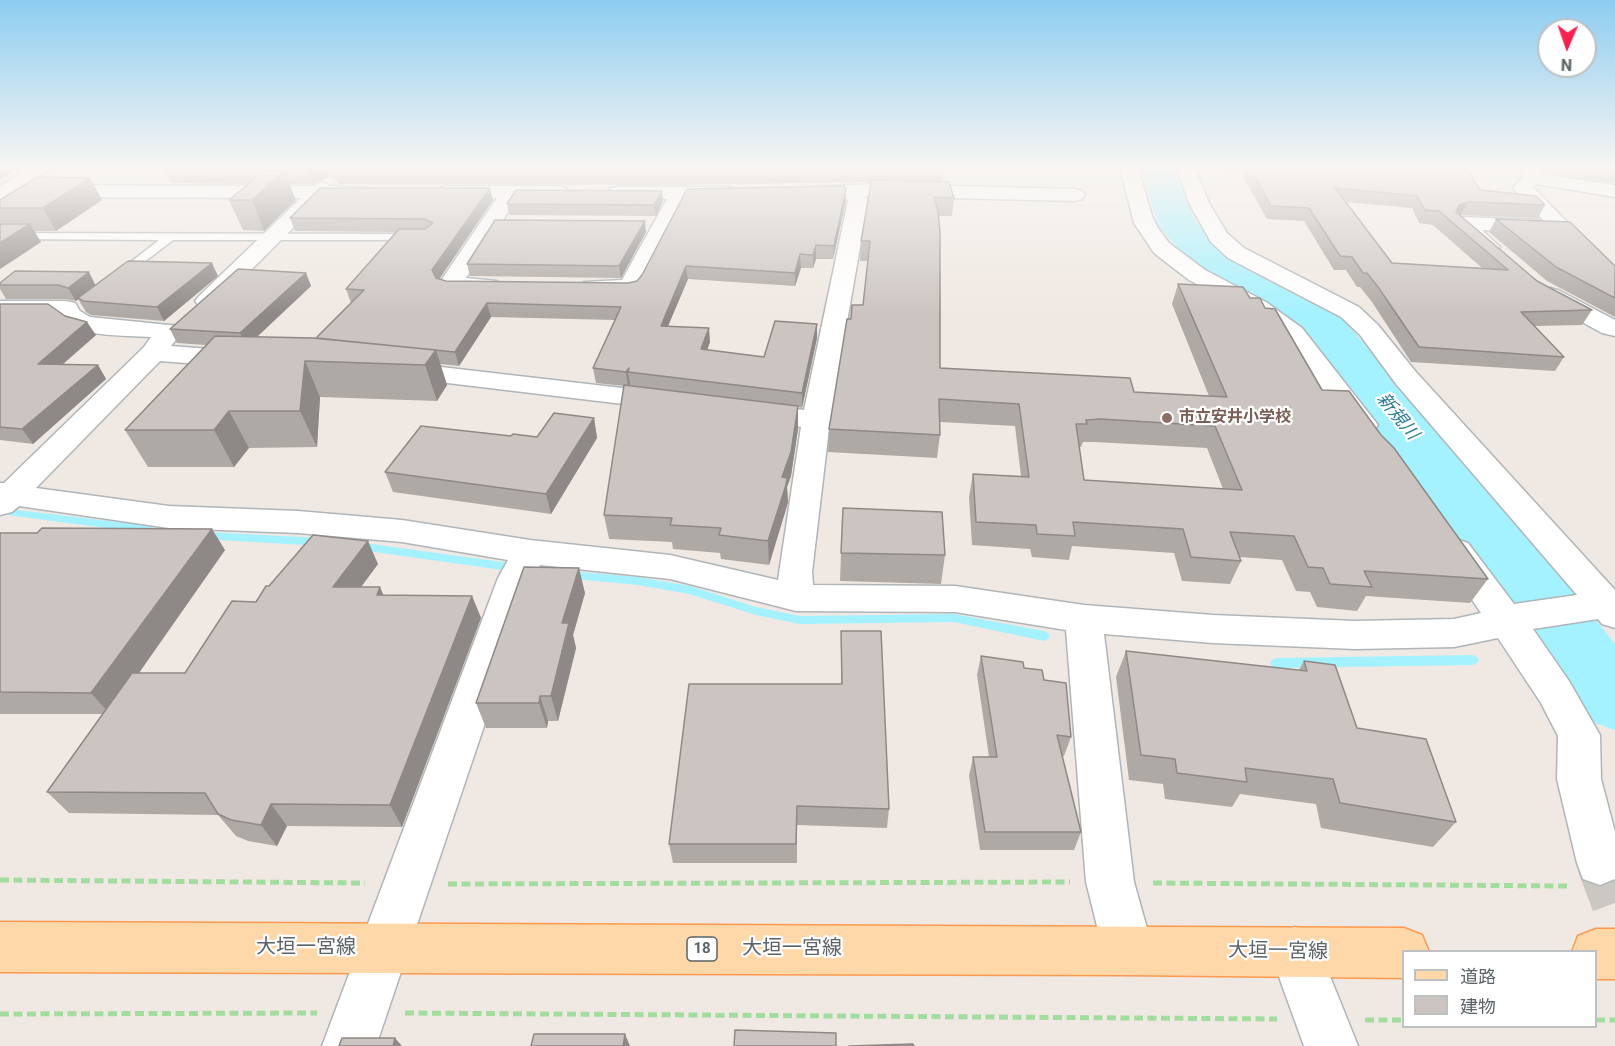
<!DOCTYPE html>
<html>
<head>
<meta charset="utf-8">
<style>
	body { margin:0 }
	#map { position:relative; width:1615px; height:1046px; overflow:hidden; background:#f0e9e3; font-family:Roboto,"Noto Sans JP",sans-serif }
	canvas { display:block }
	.legend { position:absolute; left:1402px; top:950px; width:195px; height:78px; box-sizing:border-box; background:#fff; border:2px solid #bdc1c2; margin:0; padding:8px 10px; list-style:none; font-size:18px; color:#5b6366 }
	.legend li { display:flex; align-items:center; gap:12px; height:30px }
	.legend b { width:30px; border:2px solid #bdc1c2 }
	.north { position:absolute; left:1537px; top:18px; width:60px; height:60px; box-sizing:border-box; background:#fff; border:2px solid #bdc1c2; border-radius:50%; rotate:182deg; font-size:16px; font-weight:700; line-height:24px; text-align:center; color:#5b6366 }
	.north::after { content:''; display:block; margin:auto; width:21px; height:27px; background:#f9204f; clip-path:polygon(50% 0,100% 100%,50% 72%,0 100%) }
</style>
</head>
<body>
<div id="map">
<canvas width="1615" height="1046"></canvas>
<ul class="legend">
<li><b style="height:8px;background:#ffd8a9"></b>道路</li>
<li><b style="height:16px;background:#cbc4c0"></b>建物</li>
</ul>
<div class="north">N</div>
</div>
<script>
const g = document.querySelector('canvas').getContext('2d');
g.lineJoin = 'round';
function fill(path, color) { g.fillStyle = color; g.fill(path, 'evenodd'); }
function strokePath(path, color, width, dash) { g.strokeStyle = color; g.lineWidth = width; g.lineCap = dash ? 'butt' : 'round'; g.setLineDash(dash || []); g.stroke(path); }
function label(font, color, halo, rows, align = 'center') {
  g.font = font + ' Roboto,"Noto Sans JP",sans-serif'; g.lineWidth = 4.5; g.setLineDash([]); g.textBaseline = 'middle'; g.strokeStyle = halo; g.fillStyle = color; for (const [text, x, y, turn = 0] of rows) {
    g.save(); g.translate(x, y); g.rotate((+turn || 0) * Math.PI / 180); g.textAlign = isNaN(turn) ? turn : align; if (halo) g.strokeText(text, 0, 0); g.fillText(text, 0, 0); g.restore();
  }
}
const stream = new Path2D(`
	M0 508 150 526 155 530 150 534 0 514Z
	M205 532 321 538 326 542 321 546 201 539 200 536Z
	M357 542 517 564 521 565 523 568 521 571 517 572 353 549 352 546Z
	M568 571 638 577 690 586 756 607 800 616 954 614 1044 631 1048 633 1050 636 1048 639 1044 641 954 622 800 624 756 615 689 594 638 585 564 578 562 575 564 572Z
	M1473 655 1477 657 1479 660 1477 663 1473 665 1276 668 1272 666 1270 663 1272 660 1276 658Z`);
const river = new Path2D(`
	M1140 168H1174L1196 222 1222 247 1331 305 1558 572 1615 644V730L1589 721 1510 606 1299 325 1192 265 1159 226Z`);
const minorTunnel = new Path2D(`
	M1600 863 1615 903`);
const path = new Path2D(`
	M0 880 365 883
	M1153 883 1568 886
	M448 884 1070 882
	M405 1013 1277 1019
	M0 1014 317 1013
	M1365 1020H1404
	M1596 1020H1615`);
const service = new Path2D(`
	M0 233 415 234 421 237 415 240H173L122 279 116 275 118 272 159 240 0 239Z`);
const minor = new Path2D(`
	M1120 168H1138L1152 216 1158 228 1169 243 1205 270 1266 302 1302 328 1378 425 1373 431 1363 434 1353 431 1284 338 1249 312 1189 280 1154 253 1134 223Z
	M1177 168H1195L1209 203 1227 233 1244 248 1359 307 1378 325 1416 372 1615 590V628L1602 624 1598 619 1533 629 1569 681 1600 735 1601 779 1615 832V879L1600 885 1583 879 1577 863 1557 779 1558 736 1541 703 1498 638 1454 647 1355 649 1213 643 1104 634 1134 882 1153 950 1146 968 1128 975 1110 968 1103 950 1086 882 1066 630 955 612 796 611 670 579 540 565 534 578 376 1046H322L498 578 508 560 402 542 298 533 169 528 19 506 12 512 0 515V483H4L144 347 151 337C126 335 72 338 57 315H0V301H66L75 303 80 311 90 317 179 326 183 331 171 346 238 351 247 353 251 359 247 365 238 367 160 361 36 488 169 506 298 511 402 520 530 540 670 555 778 580 801 427 745 419 741 413 745 407 755 404 804 410 848 201 845 197 800 198 793 196 790 192 793 188 873 184 1075 189 1082 191 1085 195 1082 199 1075 201 865 196 868 201 830 420 812 572 813 585 955 586 1084 605 1213 615 1355 621 1454 619 1481 613 1439 551 1444 543 1456 539 1468 543 1514 604 1577 595 1396 384 1360 335 1341 317 1228 258 1211 242 1189 203Z
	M1525 168H1543L1542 174 1615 185V197L1536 184 1533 187 1568 223 1571 227 1568 231 1561 233 1482 230 1500 247 1497 252C1480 256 1460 237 1451 223L1454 219 1461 217 1543 220 1513 188 1522 177Z
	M322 182 330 186 368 188 371 192 368 196 323 198 215 306 207 308 199 306 195 301 199 296 301 198 0 197V185L313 186Z
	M446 186H559L566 188 569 192 566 196 517 198 466 278 497 281 501 286 497 291C481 295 458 294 442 290L438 285 497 198 439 196 436 192 439 188Z
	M617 187H730L737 189 740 193 737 197 730 199H687L638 292 630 294 584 292 580 287 584 282 622 280 667 199 610 197 607 193 610 189Z
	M1550 288 1558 290 1615 320V336L1602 333 1542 300 1538 295 1542 290Z
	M398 362 665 393 675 395 679 401 675 407 665 409 389 376 385 370 389 364Z
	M1295 927 1313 934 1358 1046H1304L1270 952 1277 934Z`);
const tertiary = new Path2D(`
	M29 168H52L7 198 0 200V186Z`);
const primary = new Path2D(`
	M0 922 1404 928 1422 935 1429 952H1404V978L1128 975 0 972Z
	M1596 929H1615V979H1596V952H1572L1578 936Z`);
const wall = new Path2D(`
	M164 168H944L943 182 954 198 952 216H939L940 368 1134 392 1209 396 1172 304 1178 284 1250 298 1265 308 1322 390 1488 579 1470 603 1366 596 1357 611 1317 607 1310 592 1296 591 1282 560 1239 557 1241 561 1230 584 1182 581 1174 553 1072 546 1069 560 1032 557 1030 549 972 545 969 497 973 474 1021 476 1015 426 940 422V435L937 458 828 452 829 429 851 319 863 305 868 261H860L861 241 869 195 870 182 680 185 339 184 334 178 328 177 313 184H289L296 200 264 231 243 230 229 200 249 184 171 183ZM1083 442H1094L1207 448 1223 489 1084 480 1079 447H1081Z
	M1212 168H1466L1480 190 1545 205 1538 218 1460 215 1537 281 1592 310 1582 325 1534 326 1564 357 1555 371 1411 362 1372 302 1360 287H1357L1346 270H1334L1304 221 1267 219 1240 171ZM1345 202 1412 208 1419 223 1433 225 1482 268 1392 263Z
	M1546 168H1615V183L1547 172Z
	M0 200H102L56 231H34L41 242 0 269Z
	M493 200 439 279 446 281 628 283 637 281 846 201 833 259H816L813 268H801L795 286 688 279 668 326 710 342 707 350 764 357 817 324V338L802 408 798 407V429L791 476 787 487 788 502 786 509 769 565 721 559 720 553 673 549 672 542 609 539 604 515 624 386 596 383 593 368 615 320 491 317 459 366 440 364 447 385 437 401 320 397 317 447 249 448 234 467H148L125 430 206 345 177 343 170 329 306 273 311 286 257 337 316 338 351 303 346 289 397 232 295 231 290 218Z
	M663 201 656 216 509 215 507 204Z
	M1496 219 1615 266V317L1547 281 1489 232Z
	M646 232 621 278 470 276 467 264Z
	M218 276 164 321 91 315 86 312 78 299 76 301 66 299H6L0 289V283L96 285Z
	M0 304 65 316 96 335 63 364 98 365 106 379 33 444 0 440Z
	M594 418 597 438 551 514 393 492 385 472 511 436 537 437Z
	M0 533 225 550 139 673H185L256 602 269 586 378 564 361 587 383 595 472 596 481 618 402 827 287 826 277 846 248 841 236 836 218 815 69 813 47 792 103 714H0Z
	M841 553 945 555 941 584 840 581Z
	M585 593 573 635 576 648 558 721H548L547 728H486L476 703Z
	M841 631 889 809 887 828 797 825V863H673L669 844 841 684Z
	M1126 651 1299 670 1304 661 1357 728 1456 822 1433 847 1321 828 1316 804 1240 794 1232 807 1165 799 1163 784 1129 780 1116 677Z
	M981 656 1024 668 1044 680 1071 737 1064 756H1062L1081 832 1074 850H980L969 776 973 757H989L977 675Z`);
const shadedWall = new Path2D(`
	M0 168H19L0 179Z
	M308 168H325L328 177 313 184Z
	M284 171 296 200 264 231 252 200Z
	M90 178 102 200 56 231 43 208Z
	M490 188 493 200 436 284 432 270Z
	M846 189V201L833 259 834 246Z
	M662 191 663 201 656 216 654 205Z
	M1468 202 1461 215 1452 218 1459 205Z
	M645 221 646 232 621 278 619 266Z
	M30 224 41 242 0 269V243Z
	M816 245V259L813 268V255Z
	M800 254 801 268 795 286V273Z
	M212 263 218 276 164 321 157 307Z
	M686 266 688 279 662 340 661 326Z
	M89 272 96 286 76 301 68 288Z
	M306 273 311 286 246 347 240 333Z
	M487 303 491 317 459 366 455 352Z
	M87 322 96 335 47 378 38 364Z
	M817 324V338L802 408V393Z
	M709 328 710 342 702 364 701 349Z
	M436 350 447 385 437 401 425 365Z
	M305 361 320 397 317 447 300 411Z
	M98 365 106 379 33 444 22 429Z
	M629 368 628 372 630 384 628 387 626 372Z
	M798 406V429L791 476 787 487 788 502 786 509 769 565 768 541Z
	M229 411 249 448 234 467 214 430Z
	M594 418 597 438 551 514 546 494Z
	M212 529 225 550 110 714 91 693Z
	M368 541 378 564 344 610 333 587Z
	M579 568 585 593 573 635 576 648 558 721 551 696 562 623Z
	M380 587 390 610 377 595Z
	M472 596 481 618 402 827 390 805Z
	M540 696 548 721 547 728 539 703Z
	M271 804 287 826 277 846 261 825Z
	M625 1034 630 1046H623Z
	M395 1038 402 1046H393Z`);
const building = new Path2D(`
	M1250 168H1466L1480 190 1536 196 1545 205 1468 202 1459 205 1456 212 1537 281 1592 310 1521 312 1564 357 1419 347 1378 287 1367 273H1363L1352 257 1340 256 1309 208 1271 206ZM1335 188 1417 196 1425 210 1439 211 1508 270 1392 263Z
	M264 171H284L252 200H229Z
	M37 177 90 178 43 208H0V200Z
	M870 180 949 182 954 198 934 197 938 211 940 232V368L1130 378 1134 392 1227 397 1178 284 1243 287 1250 298H1260L1265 308 1275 309 1322 390 1349 391 1381 435 1394 448 1488 579 1364 571 1372 587 1330 584 1323 568 1308 567 1294 536 1230 532 1241 561 1191 557 1183 529 1073 522 1075 536 1037 534 1036 525 976 522 973 474 1029 477 1019 404 939 399 940 435 829 429 847 319H851L852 305H863L870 241H861L871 183ZM1100 419 1215 426 1242 490 1084 480 1076 424H1087L1086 420Z
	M844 186 846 189 834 246 816 245 813 255 800 254 795 273 686 266 661 326 709 328 701 349 764 357 775 321 817 324 802 393 628 372 629 368 626 372 593 368 621 307 487 303 455 352 316 338 364 290 346 289 399 229H425L433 223 425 219 290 218 320 188H490L432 270 436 278 446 281 628 283 637 281 642 275 687 189Z
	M516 190 662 191 654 205 507 204Z
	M1496 219 1570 222 1615 266V298L1556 267Z
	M495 220 645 221 619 266 467 264Z
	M0 224H30L0 243Z
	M128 261 212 263 157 307 83 301 78 298Z
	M238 269 306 273 240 333 170 329Z
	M15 271 89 272 68 288 58 285H0V283Z
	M0 304H48L65 316 87 322 38 364 98 365 22 429 0 427Z
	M215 336 313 338 436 350 425 365 305 361 300 411H229L214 430H125Z
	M624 385 798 406 791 452 782 477 787 478 786 485 768 541 719 535 721 528 670 525 672 518 604 515Z
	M554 413 594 418 546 494 385 472 421 426 511 436 513 434 537 437Z
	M843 508 942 512 945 555 841 553Z
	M42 528 212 529 91 693 0 692V533H37Z
	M313 535 368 541 333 587H380L377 595 472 596 390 805 271 804 261 825 231 820 218 814 205 793 47 792 132 673H185L232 601 256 602 266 586H269Z
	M524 567 579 568 562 623H569L551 696H540L539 703H476Z
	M841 631H881L889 809 797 806 796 844H669L689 684H842Z
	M1126 651 1307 671 1304 661 1335 665 1357 728 1426 739 1456 822 1340 803 1333 779 1245 768 1247 782 1177 773 1175 759 1141 755Z
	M981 656 1023 662 1024 668 1042 670 1044 680 1066 683 1071 737 1057 735 1081 832H985L973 757H997Z
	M735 1030 836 1033V1046H734Z
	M534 1034H625L623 1046H531Z
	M342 1038H395L393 1046H339Z
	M913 1044 914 1046H849Z`);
const markers = [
	[1167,418,6,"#8d6e63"]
];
const shields = [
	[702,949,30]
];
const shieldNames = [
	["18",702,949]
];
const educationNames = [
	["市立安井小学校",1179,418]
];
const waterNames = [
	["新規川",1397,417,51]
];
const nearStreetnames = [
	["大垣一宮線",306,948],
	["大垣一宮線",792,949],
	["大垣一宮線",1278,952,1]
];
fill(stream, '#a4f2ff');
fill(river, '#a4f2ff');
strokePath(minorTunnel, '#cbc8c4', 47, [47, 24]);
strokePath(service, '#afb5b8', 3);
strokePath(minor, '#afb5b8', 3);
strokePath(tertiary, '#afb5b8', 3);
strokePath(primary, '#fe994e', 3);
strokePath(path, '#a2dd9f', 5, [9, 4.5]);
fill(service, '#fff');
fill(minor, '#fff');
fill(tertiary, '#fff');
fill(primary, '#ffd8a9');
fill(wall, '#afa9a5');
fill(shadedWall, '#8e8986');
fill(building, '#cbc4c0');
strokePath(building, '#8e8986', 1.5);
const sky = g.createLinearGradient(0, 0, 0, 315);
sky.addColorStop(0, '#8dcdf1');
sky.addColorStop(0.53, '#f8f5f2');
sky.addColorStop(1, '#f8f5f200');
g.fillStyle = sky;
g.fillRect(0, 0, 1615, 315);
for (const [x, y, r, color] of markers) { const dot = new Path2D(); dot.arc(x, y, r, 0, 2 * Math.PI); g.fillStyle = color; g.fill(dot); strokePath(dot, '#fff', 2); }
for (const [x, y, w] of shields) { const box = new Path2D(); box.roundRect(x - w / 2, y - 12, w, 24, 4.5); g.fillStyle = '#fff'; g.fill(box); strokePath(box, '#5b6366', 1.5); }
label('bold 15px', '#5b6366', null, shieldNames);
label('bold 16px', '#785e54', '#fff', educationNames, 'left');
label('italic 18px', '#2e7f95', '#fff', waterNames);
label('20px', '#5b6366', '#fff', nearStreetnames);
</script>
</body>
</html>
